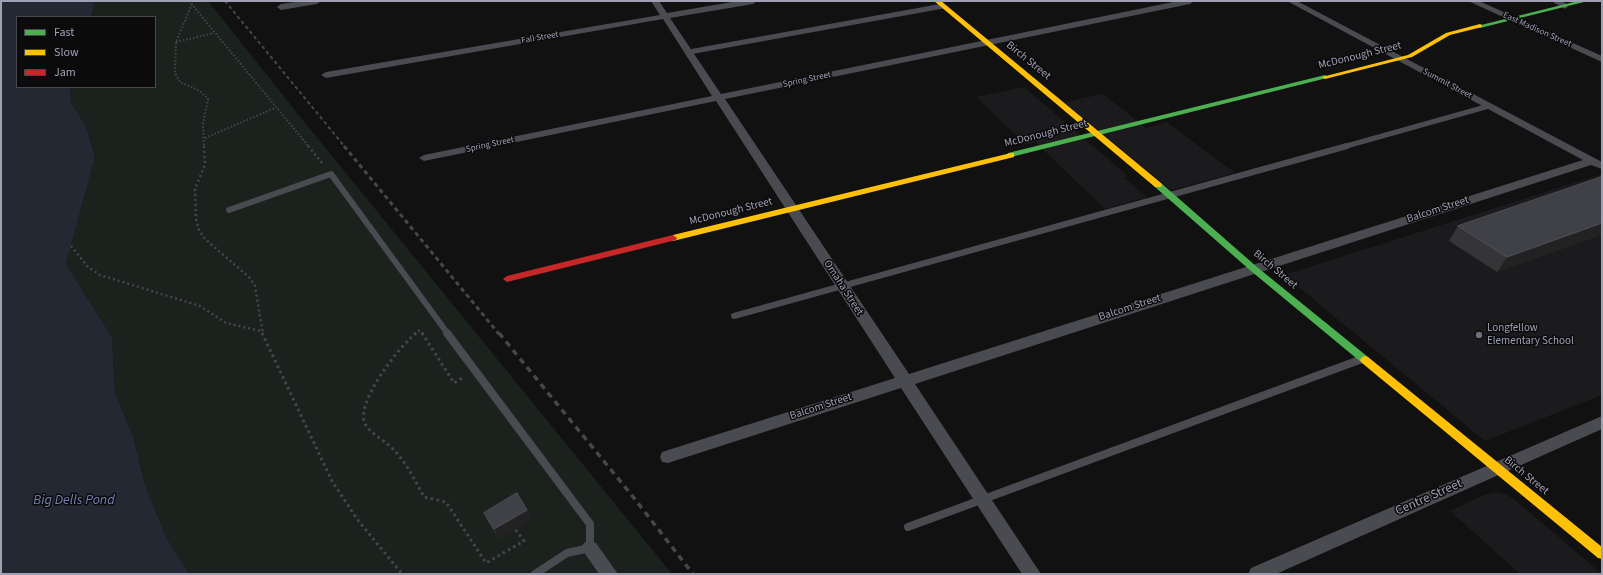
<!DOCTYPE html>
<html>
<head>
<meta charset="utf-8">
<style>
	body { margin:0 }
	#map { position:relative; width:1603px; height:575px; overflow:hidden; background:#111; font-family:"Source Sans 3",sans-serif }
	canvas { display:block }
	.frame { position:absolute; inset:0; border:2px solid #9fa0b4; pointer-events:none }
	.legend { position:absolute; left:16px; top:16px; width:140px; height:72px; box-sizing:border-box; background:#0b0b0c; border:1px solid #46474f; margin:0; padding:5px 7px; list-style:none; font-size:12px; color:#9fa0b4 }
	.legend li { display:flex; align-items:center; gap:8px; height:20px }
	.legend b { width:20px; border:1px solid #46474f }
</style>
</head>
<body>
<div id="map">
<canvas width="1603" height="575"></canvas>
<div class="frame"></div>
<ul class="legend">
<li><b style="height:5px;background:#4caf50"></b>Fast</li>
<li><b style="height:5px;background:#ffc107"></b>Slow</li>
<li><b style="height:5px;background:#c62828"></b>Jam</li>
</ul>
</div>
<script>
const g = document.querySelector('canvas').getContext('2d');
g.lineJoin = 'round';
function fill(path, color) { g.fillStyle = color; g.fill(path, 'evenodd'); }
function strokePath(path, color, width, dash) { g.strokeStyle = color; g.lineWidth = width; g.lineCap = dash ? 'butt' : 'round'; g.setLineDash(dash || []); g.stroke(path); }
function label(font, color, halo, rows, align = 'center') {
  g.font = font + ' "Source Sans 3",sans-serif'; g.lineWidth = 3; g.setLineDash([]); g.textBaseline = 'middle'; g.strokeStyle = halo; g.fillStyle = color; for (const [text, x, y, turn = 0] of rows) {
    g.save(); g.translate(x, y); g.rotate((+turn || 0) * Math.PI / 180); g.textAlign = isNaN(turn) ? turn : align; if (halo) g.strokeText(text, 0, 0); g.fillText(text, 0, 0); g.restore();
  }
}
const built = new Path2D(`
	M1024 87 1128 176 1124 178 1147 197 1105 209 1035 142 1026 145 976 97Z
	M1103 94 1146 128 1167 122 1235 173 1171 190 1064 102Z
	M1602 174V395L1485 441 1284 275Z
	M1496 492 1505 494 1514 499 1602 574H1520L1450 511 1486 494Z`);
const green = new Path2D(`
	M93 1H208L302 119 672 574H189L166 537 145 485 133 436 115 393 112 337 66 264 95 157 86 126 70 101V87H155V17H91L94 6Z`);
const water = new Path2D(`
	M1 1H93L94 6 91 17H17V87H70V101L86 126 95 157 66 264 112 337 115 393 133 436 145 485 166 537 189 574H1Z`);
const pathFar2 = new Path2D(`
	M189 1 309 147
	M192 4 176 42 175 73 180 82 200 91 208 99 203 124 204 147
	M176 42 214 33
	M205 138 275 108`);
const pathFar1 = new Path2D(`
	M204 146 205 165 195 189 196 219 199 230 205 239 250 278 255 286 263 334
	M308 146 323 164
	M71 246 88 267 100 275 200 306 226 323 261 331
	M414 334 420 330 423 334`);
const path = new Path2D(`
	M262 333 332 481 357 519 402 574
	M416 333C399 347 355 402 365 424 371 434 384 440 392 448 406 462 415 480 424 497L446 502 486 563 524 541 515 529
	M422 333 454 383 464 377`);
const laneFar2 = new Path2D(`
	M1556 1 1565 6
	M689 52 943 6
	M1343 147 1489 106`);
const laneFar1 = new Path2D(`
	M229 210 331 174 448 334
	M734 316 1347 146`);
const lane = new Path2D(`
	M447 333 590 524V548L567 553 535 574
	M908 527 1362 359`);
const street = new Path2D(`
	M302 1H321L317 4 281 10 277 7 281 4Z
	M651 1H659L667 13 738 1H757L753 4 670 18 721 94 1178 1H1194L1190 4 725 99 909 374 1583 160 1287 1H1297L1602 162V169L1591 165 915 384 1041 574H1022L901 388 668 463 662 462 660 457 662 452 895 378 716 101 424 161 419 158 424 155 712 96 663 19 326 78 321 75 326 72 660 15Z
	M1468 1H1479L1602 56V62Z
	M1602 416V429L1276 574H1248L1251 568Z
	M590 540 596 543 618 574H599L581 548 584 543Z`);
const fast = new Path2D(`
	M1578 1H1588L1480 28 1477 26Z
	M1325 75 1327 76V78L1011 157 1007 155 1008 153Z
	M1155 183H1161L1257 267 1368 357 1370 360 1368 363H1362L1251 271 1155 187 1154 185Z`);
const slow = new Path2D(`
	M934 1H941L1161 183 1162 185 1161 187H1155Z
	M1480 24 1482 25V27L1450 35 1412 57 1325 79 1322 77 1408 55 1446 33Z
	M1011 153H1014V157L673 241 669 238 673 235Z
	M1365 356 1368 357 1602 547V559L1598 558 1362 363 1360 360 1362 357Z`);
const jam = new Path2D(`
	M673 235 677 238 676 240 507 282 503 279 507 276Z`);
const railFar2 = new Path2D(`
	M225 1 345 147`);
const railFar1 = new Path2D(`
	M344 146 499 334`);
const rail = new Path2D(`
	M499 333 634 498 693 574`);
const wall = new Path2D(`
	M1602 177V236L1600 235 1497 272 1449 241 1458 226Z
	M527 510 531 520 499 539 489 523 484 513Z`);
const shadedWall = new Path2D(`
	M1602 223V232L1600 235 1497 272 1507 257Z
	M527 510 531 520 499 539 494 529Z`);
const building = new Path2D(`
	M1602 177V223L1507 257 1458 226Z
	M517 493 527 510 494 529 484 513Z`);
const markers = [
	[1479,335,4,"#6d6e7b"]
];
const farStreetnames = [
	["East Madison Street",1537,30,24],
	["Fall Street",540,38,-10],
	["Spring Street",807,80,-12],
	["Summit Street",1447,84,28],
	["Spring Street",490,145,-12]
];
const streetNames = [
	["McDonough Street",1360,56,-14],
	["Birch Street",1028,61,39],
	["McDonough Street",1046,134,-14],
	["Balcom Street",1438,210,-18],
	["McDonough Street",731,212,-14],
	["Birch Street",1275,270,40],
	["Omaha Street",843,288,57],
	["Balcom Street",1130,308,-18],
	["Balcom Street",821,407,-18],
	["Birch Street",1526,476,39]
];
const poiNames = [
	["Longfellow",1487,329],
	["Elementary School",1487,342]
];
const nearStreetnames = [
	["Centre Street",1429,498,-24]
];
const nearWaternames = [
	["Big Dells Pond",74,501]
];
fill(built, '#1b1b1d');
fill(green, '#1b211d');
fill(water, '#232833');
strokePath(pathFar2, '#46464c', 2, [1.5, 2]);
strokePath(pathFar1, '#46464c', 2.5, [2, 3]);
strokePath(path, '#46464c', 3, [2.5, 3.5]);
strokePath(laneFar2, '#4a4a51', 5);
strokePath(laneFar1, '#4a4a51', 6);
strokePath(lane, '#4a4a51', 8);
fill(street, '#4a4a51');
fill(fast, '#4caf50');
fill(slow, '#ffc107');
fill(jam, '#c62828');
strokePath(railFar2, '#46464b', 2, [3.5, 3]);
strokePath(railFar1, '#46464b', 3, [4.5, 3.5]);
strokePath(rail, '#46464b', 3.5, [6, 5]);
fill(wall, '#353538');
fill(shadedWall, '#222223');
fill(building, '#404146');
strokePath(building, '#4f5057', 1);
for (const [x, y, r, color] of markers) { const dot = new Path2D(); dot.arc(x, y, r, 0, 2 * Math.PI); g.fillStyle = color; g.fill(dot); strokePath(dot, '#0b0b0c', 1.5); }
label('9px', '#9fa0b4', '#0b0b0c', farStreetnames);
label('11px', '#9fa0b4', '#0b0b0c', streetNames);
label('11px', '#9fa0b4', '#0b0b0c', poiNames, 'left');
label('13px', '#9fa0b4', '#0b0b0c', nearStreetnames);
label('italic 14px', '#7282b3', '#0b0b0c', nearWaternames);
</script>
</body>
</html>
